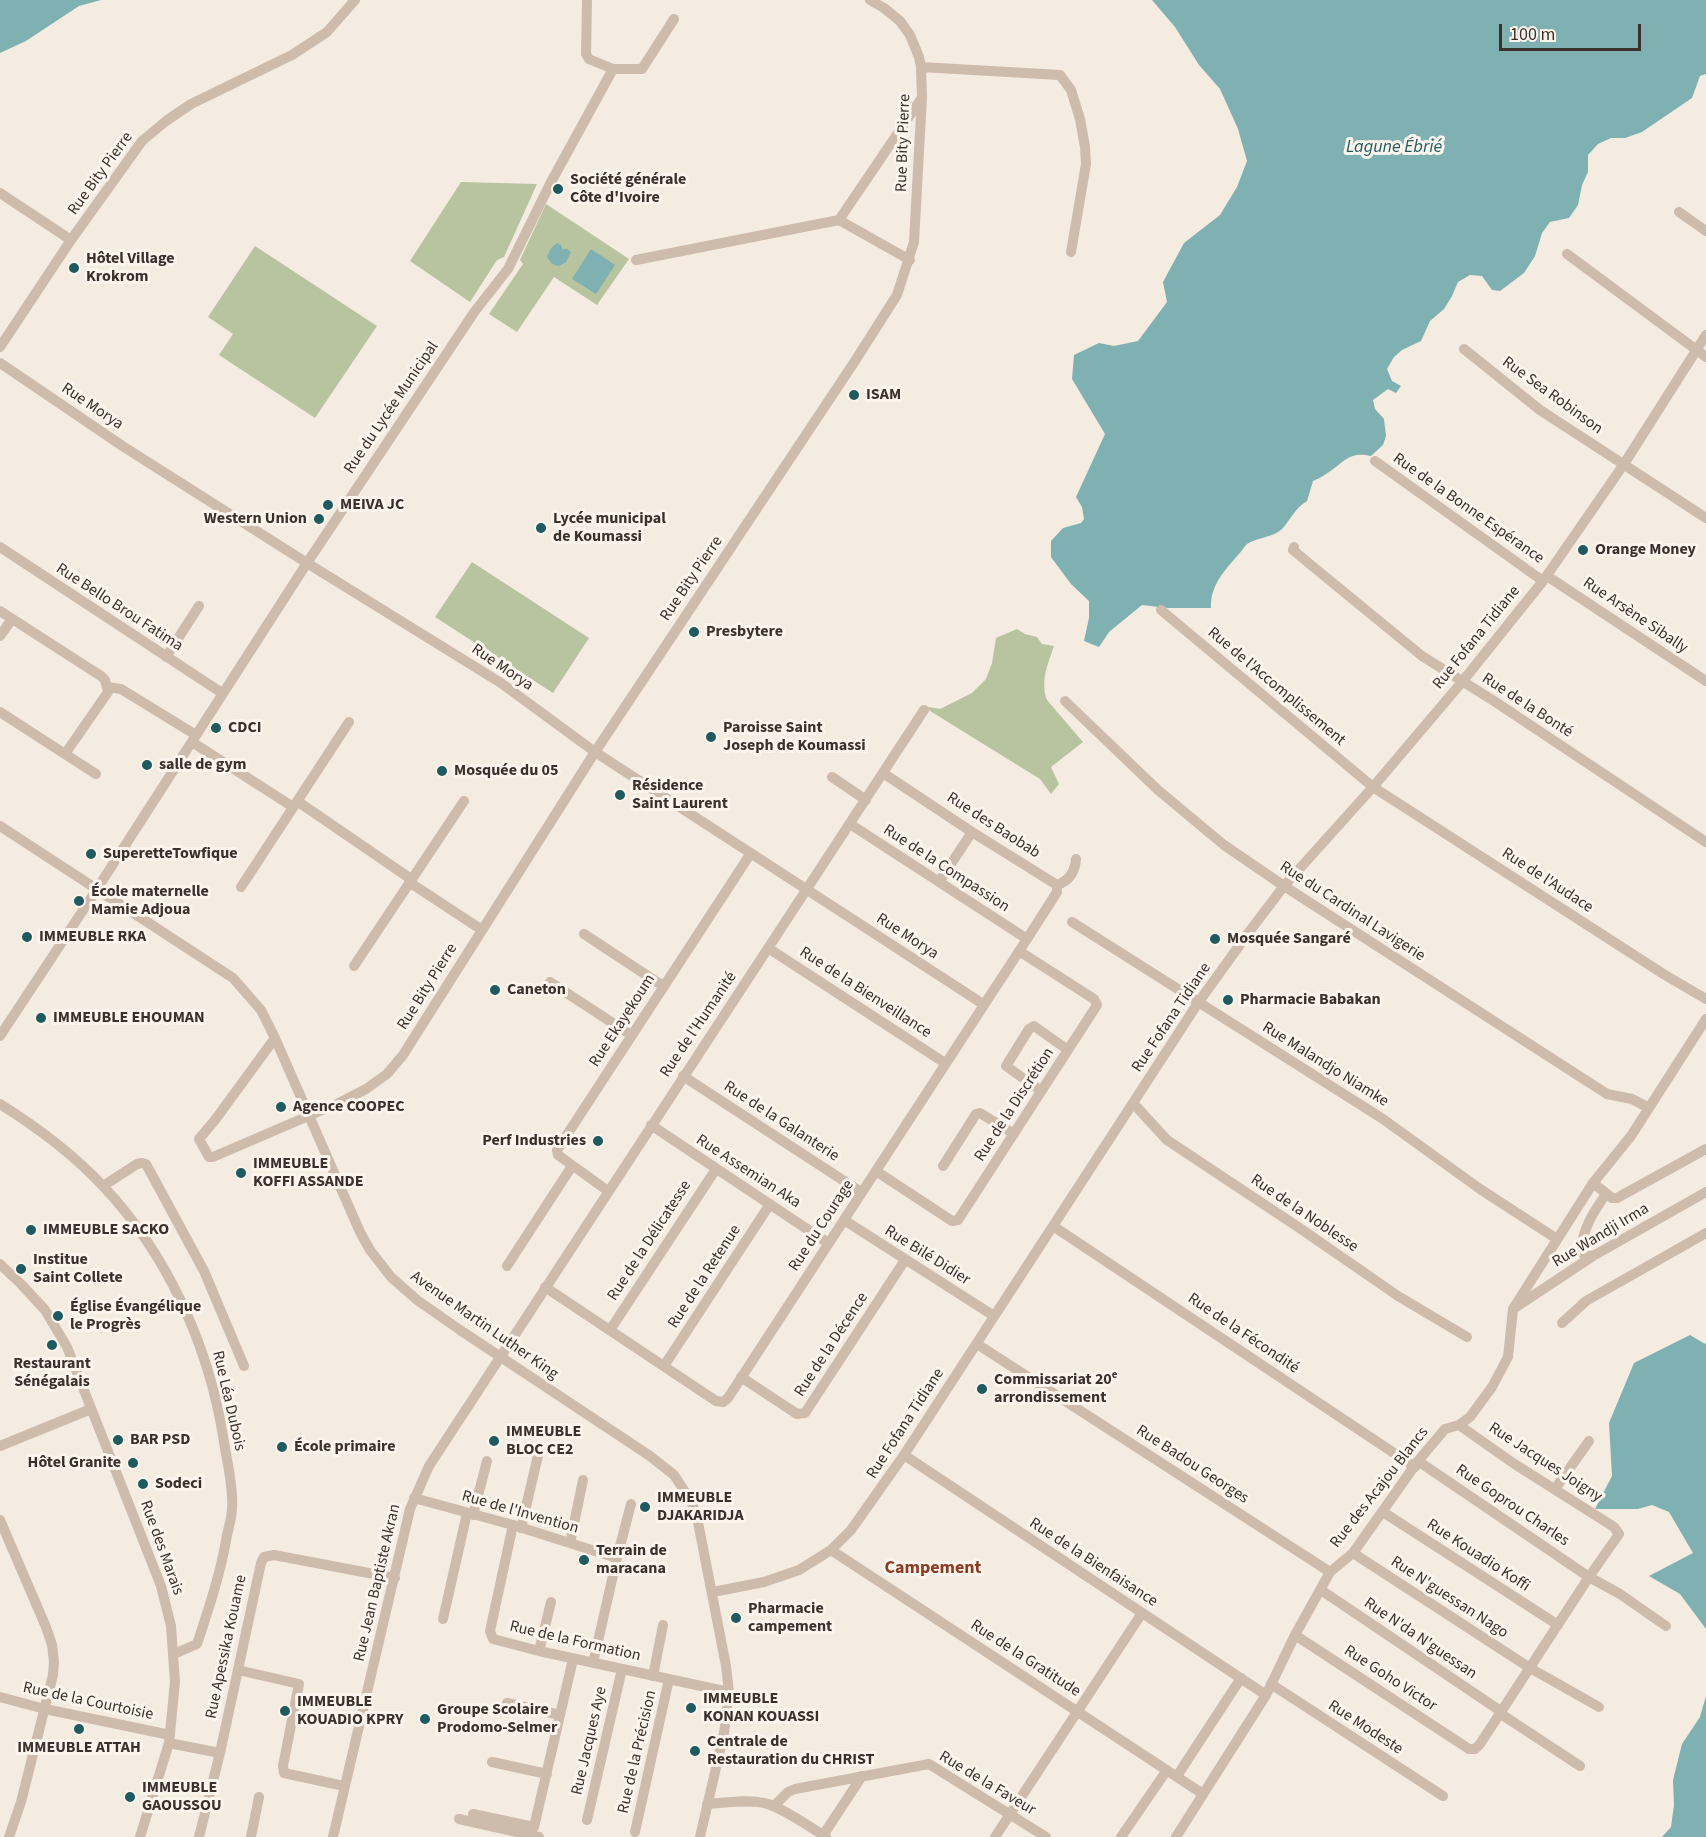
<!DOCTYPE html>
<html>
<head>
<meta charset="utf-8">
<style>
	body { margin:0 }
	#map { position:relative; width:1706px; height:1837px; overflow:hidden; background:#f4ebe1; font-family:"Source Sans 3",sans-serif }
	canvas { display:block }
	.scale { position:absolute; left:1499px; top:24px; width:142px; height:27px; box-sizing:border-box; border:3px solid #3b302b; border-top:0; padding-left:8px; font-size:18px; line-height:21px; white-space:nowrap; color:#3b302b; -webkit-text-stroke:4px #fbf5ee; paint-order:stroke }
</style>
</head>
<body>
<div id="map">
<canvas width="1706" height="1837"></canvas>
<div class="scale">100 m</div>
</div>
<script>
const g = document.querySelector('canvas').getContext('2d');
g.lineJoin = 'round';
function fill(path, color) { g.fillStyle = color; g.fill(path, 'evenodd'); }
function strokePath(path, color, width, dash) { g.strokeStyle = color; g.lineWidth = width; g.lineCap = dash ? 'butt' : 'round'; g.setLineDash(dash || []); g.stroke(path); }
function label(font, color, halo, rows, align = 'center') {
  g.font = font + ' "Source Sans 3",sans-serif'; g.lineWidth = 6; g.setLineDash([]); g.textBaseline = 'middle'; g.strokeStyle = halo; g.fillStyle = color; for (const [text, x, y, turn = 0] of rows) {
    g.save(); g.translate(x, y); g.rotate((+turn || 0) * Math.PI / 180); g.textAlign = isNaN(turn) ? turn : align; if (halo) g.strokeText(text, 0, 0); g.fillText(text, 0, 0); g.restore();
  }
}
const green = new Path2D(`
	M461 182 537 184 504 257 497 260 470 302 410 261Z
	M546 204 629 259 597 305 554 277 517 332 489 314 523 264 520 260Z
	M255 246 377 326 315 418 219 355 233 334 208 317Z
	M472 562 589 638 553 693 435 617Z
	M1017 629 1025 634 1037 637 1042 644 1054 646C1048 664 1040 681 1047 700L1083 742 1051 767 1059 784 1051 794 1040 779 922 706 940 709 972 693 986 679 992 663 996 638Z`);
const water = new Path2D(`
	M0 0H101L79 6 26 41 0 53Z
	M1152 0H1706V74L1700 76 1692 98 1642 132 1625 138H1611L1598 144 1588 155V172L1582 185 1578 205 1569 218 1550 222 1542 233 1535 256 1524 273 1500 291 1492 290 1482 276 1470 275 1458 282 1452 296 1444 309 1430 321 1421 341 1402 350 1394 357 1387 369 1392 381 1401 386 1396 393 1388 389 1373 400 1375 409 1384 419 1386 436 1383 445 1371 456C1348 451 1344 463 1326 474 1322 477 1317 479 1313 481L1307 501C1294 509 1292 518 1282 529 1272 538 1258 537 1247 544 1244 547 1241 552 1238 555 1224 571 1210 586 1211 608H1168L1142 605 1109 632 1099 647 1084 641 1089 618V601L1071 584 1051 557V541L1063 528 1081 523 1084 519 1082 507 1076 497 1105 434 1072 379 1074 355 1099 343 1114 346 1138 341 1167 302 1163 282 1184 243 1220 215 1237 187 1247 161 1238 129 1220 89 1199 65 1175 27Z
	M557 243 561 245 562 249H567L571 252 566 262 559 266 552 264 547 257 551 248Z
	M591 249 615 265 596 294 572 279Z
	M1690 1335 1705 1344 1706 1342V1629L1680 1594 1649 1576 1693 1553 1669 1512 1652 1505 1638 1509H1595L1612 1476 1609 1423 1634 1363Z
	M1706 1696V1837H1662L1671 1827 1674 1805 1673 1780 1682 1744 1700 1717Z`);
const minor = new Path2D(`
	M921 67 1060 75 1071 90 1080 119 1085 147 1086 164 1071 252
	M613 69H642L674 19
	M0 193 71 240
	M1679 212 1706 231
	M1567 254 1706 357
	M636 260 839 220
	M910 260 839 220 921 99
	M0 347 71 240 142 141 166 121 191 104 292 55 327 32 355 0
	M1464 349 1540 410 1706 518
	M0 363 124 447 307 563 501 683 595 752 983 1004
	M1375 461 1543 581
	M0 547 222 693
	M1294 547 1293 550 1311 565 1422 656 1494 701 1706 842
	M1547 576 1706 681
	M1161 610 1373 787 1665 975 1706 999
	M0 611 101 676 105 680 108 692 65 754 0 712
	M0 636 12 619
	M166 657 199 606
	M107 687 121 689 196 735
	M1065 701 1158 790 1224 845 1284 886 1607 1094 1632 1099 1649 1108
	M192 742 293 807
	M65 754 96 774
	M883 773 972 832 1057 885C1069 881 1075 872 1076 859
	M832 777 866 800
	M297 801 411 879
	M850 824 1027 939
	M0 826 233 978 261 1010 275 1038 360 1232 370 1250 391 1277 417 1300 460 1330 650 1456 674 1475 691 1501 697 1517 726 1666 729 1692 724 1733 700 1837
	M409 882 482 930
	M939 882 972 832
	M241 887 349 722
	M1072 922 1383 1119 1480 1189 1557 1239
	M584 934 663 986
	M768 948 945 1063
	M354 966 464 801
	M550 982 631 1035
	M0 1036 97 889 307 563 475 311 508 269 551 182 613 69 589 59 586 54 587 0
	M275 1038 215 1120 199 1139 209 1157H213L341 1102 366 1089 387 1074 403 1055 595 752 853 364 897 295 914 242 922 97 921 67 919 57 910 35 900 21 884 8 870 0
	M683 1076 861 1192
	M1041 1091 1006 1066 1029 1029 1034 1026 1068 1050
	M1133 1103 1167 1140 1301 1229 1398 1296 1467 1337
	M0 1104C37 1127 73 1154 103 1186 167 1254 208 1344 223 1436 226 1457 234 1488 232 1508 232 1517 229 1526 227 1535 221 1572 209 1608 197 1644L174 1654
	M651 1125 828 1243
	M943 1166 976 1114 980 1113 1014 1134
	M876 1171 952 1221 958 1220 1097 1005 1094 999 1019 951
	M1593 1183 1612 1198H1617L1706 1149
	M103 1186 137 1164 142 1163 146 1164 204 1271 244 1366
	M608 1191 558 1155 557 1150 751 853
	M844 1220 994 1316
	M1053 1226 1415 1467
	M1593 1256 1586 1255 1580 1252C1584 1227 1592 1214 1606 1194
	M0 1264 21 1284 45 1310 67 1347 161 1586 171 1626 175 1682 169 1743 140 1837
	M507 1266 572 1166
	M545 1287 716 1401 723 1402 728 1398 1027 939 1057 892V885
	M1516 1307 1593 1256 1706 1192
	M1562 1323 1586 1301 1706 1233
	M610 1330 716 1169
	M977 1344 1330 1572
	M664 1366 770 1204
	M741 1377 797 1414 805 1413 905 1260
	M0 1446 91 1409
	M904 1455 1266 1695
	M1418 1461 1589 1577 1620 1594 1666 1626
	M1555 1489 1589 1441
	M414 1498 513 1525 617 1558
	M1383 1512 1558 1625
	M473 1515 487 1461
	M0 1520 46 1627 52 1645 54 1662 53 1675 21 1802 9 1837
	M513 1525 490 1631 493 1639 539 1651 729 1692
	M521 1528 540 1447
	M570 1543 583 1480
	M831 1550 1203 1794
	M1353 1553 1530 1668 1599 1707
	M1321 1590 1502 1712
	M713 1592 764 1582 799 1570 831 1550 851 1530 904 1455 1198 1003 1249 932 1284 886 1373 787 1462 682 1543 581 1624 464 1706 335
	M443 1619 467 1513
	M1295 1635 1469 1749H1475L1480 1744 1589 1577 1619 1534 1614 1527 1513 1463 1459 1425
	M539 1651 551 1602
	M593 1663 617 1558 631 1504
	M238 1670 299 1684 283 1766 284 1773 344 1786
	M653 1676 663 1625
	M1271 1684 1443 1796
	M0 1697 45 1709 170 1735
	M507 1703 560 1715
	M1501 1714 1580 1766
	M169 1743 220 1753
	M492 1762 547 1774
	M1177 1776 1241 1678
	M707 1804C725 1803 746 1799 764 1803 782 1807 810 1827 826 1837
	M774 1806 788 1792 795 1789 929 1764 1046 1837
	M473 1814 534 1827 573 1659
	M459 1819 539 1837
	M587 1820 622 1669
	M635 1832 669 1679
	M199 1837 220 1753 261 1563 264 1557 274 1555 395 1578
	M251 1837 259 1797
	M333 1837 410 1509 429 1466 924 710
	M822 1837 862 1776
	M995 1837 1142 1613
	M1121 1837 1167 1770
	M1176 1837 1266 1695 1295 1635 1330 1572 1353 1553 1418 1461 1445 1429 1459 1425 1470 1417 1492 1387 1508 1357 1513 1309 1593 1183 1631 1136 1706 1019`);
const markers = [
	[558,189,6,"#1f5a5e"],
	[74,268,6,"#1f5a5e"],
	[854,395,6,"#1f5a5e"],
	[328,505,6,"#1f5a5e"],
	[319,519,6,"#1f5a5e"],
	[541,528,6,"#1f5a5e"],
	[1583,550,6,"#1f5a5e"],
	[694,632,6,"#1f5a5e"],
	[216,728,6,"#1f5a5e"],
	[711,737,6,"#1f5a5e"],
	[147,765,6,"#1f5a5e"],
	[442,771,6,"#1f5a5e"],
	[620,795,6,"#1f5a5e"],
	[91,854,6,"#1f5a5e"],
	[79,901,6,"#1f5a5e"],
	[27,937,6,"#1f5a5e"],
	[1215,939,6,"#1f5a5e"],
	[495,990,6,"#1f5a5e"],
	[1228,1000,6,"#1f5a5e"],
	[41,1018,6,"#1f5a5e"],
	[281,1107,6,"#1f5a5e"],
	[598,1141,6,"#1f5a5e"],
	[241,1173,6,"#1f5a5e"],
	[31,1230,6,"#1f5a5e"],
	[21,1269,6,"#1f5a5e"],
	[58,1316,6,"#1f5a5e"],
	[52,1345,6,"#1f5a5e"],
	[982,1389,6,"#1f5a5e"],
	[118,1440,6,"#1f5a5e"],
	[494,1441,6,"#1f5a5e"],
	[282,1447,6,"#1f5a5e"],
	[133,1463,6,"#1f5a5e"],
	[143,1484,6,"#1f5a5e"],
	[645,1507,6,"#1f5a5e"],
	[584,1560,6,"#1f5a5e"],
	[736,1618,6,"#1f5a5e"],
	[691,1708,6,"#1f5a5e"],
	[285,1711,6,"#1f5a5e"],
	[425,1719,6,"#1f5a5e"],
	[79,1729,6,"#1f5a5e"],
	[695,1751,6,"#1f5a5e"],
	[130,1797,6,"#1f5a5e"]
];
const streetNames = [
	["Rue Bity Pierre",904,143,-88],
	["Rue Bity Pierre",101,174,-54],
	["Rue Sea Robinson",1552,396,36],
	["Rue Morya",92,407,34],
	["Rue du Lycée Municipal",392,408,-56],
	["Rue de la Bonne Espérance",1468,509,35],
	["Rue Bity Pierre",692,579,-56],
	["Rue Bello Brou Fatima",119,608,33],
	["Rue Arsène Sibally",1635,616,34],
	["Rue Fofana Tidiane",1477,638,-51],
	["Rue Morya",502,668,34],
	["Rue de l'Accomplissement",1276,687,40],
	["Rue de la Bonté",1527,706,33],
	["Rue des Baobab",993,826,33],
	["Rue de la Compassion",946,869,33],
	["Rue de l'Audace",1547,881,33],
	["Rue du Cardinal Lavigerie",1352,912,33],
	["Rue Morya",907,937,33],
	["Rue Bity Pierre",428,987,-58],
	["Rue de la Bienveillance",865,993,33],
	["Rue Fofana Tidiane",1172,1018,-56],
	["Rue Ekayekoum",623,1021,-57],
	["Rue de l'Humanité",699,1025,-56],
	["Rue Malandjo Niamke",1325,1065,32],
	["Rue de la Discrétion",1015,1105,-57],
	["Rue de la Galanterie",781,1122,33],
	["Rue Assemian Aka",748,1172,33],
	["Rue de la Noblesse",1304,1214,34],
	["Rue du Courage",822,1226,-57],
	["Rue Wandji Irma",1601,1236,-31],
	["Rue de la Délicatesse",650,1241,-57],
	["Rue Bilé Didier",927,1256,32],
	["Rue de la Retenue",705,1277,-57],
	["Avenue Martin Luther King",484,1326,35],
	["Rue de la Fécondité",1243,1334,34],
	["Rue de la Décence",832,1345,-57],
	["Rue Léa Dubois",228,1401,77],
	["Rue Fofana Tidiane",906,1424,-57],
	["Rue Jacques Joigny",1545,1463,33],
	["Rue Badou Georges",1192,1465,33],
	["Rue des Acajou Blancs",1380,1488,-52],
	["Rue Goprou Charles",1512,1506,34],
	["Rue de l'Invention",520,1513,16],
	["Rue des Marais",161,1548,70],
	["Rue Kouadio Koffi",1478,1556,33],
	["Rue de la Bienfaisance",1093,1563,33],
	["Rue Jean Baptiste Akran",378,1583,-77],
	["Rue N'guessan Nago",1449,1598,33],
	["Rue N'da N'guessan",1420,1639,34],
	["Rue de la Formation",575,1642,13],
	["Rue Apessika Kouame",227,1647,-78],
	["Rue de la Gratitude",1025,1659,33],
	["Rue Goho Victor",1390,1679,33],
	["Rue de la Courtoisie",88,1702,12],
	["Rue Modeste",1365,1728,33],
	["Rue Jacques Aye",590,1741,-77],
	["Rue de la Précision",638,1752,-77],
	["Rue de la Faveur",987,1784,31]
];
const poiNames = [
	["Société générale",570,180],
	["Côte d'Ivoire",570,198],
	["Hôtel Village",86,259],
	["Krokrom",86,277],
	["ISAM",866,395],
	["MEIVA JC",340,505],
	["Western Union",307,519,"right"],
	["Lycée municipal",553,519],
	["de Koumassi",553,537],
	["Orange Money",1595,550],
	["Presbytere",706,632],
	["CDCI",228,728],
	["Paroisse Saint",723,728],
	["Joseph de Koumassi",723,746],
	["salle de gym",159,765],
	["Mosquée du 05",454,771],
	["Résidence",632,786],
	["Saint Laurent",632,804],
	["SuperetteTowfique",103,854],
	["École maternelle",91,892],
	["Mamie Adjoua",91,910],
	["IMMEUBLE RKA",39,937],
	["Mosquée Sangaré",1227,939],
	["Caneton",507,990],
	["Pharmacie Babakan",1240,1000],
	["IMMEUBLE EHOUMAN",53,1018],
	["Agence COOPEC",293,1107],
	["Perf Industries",586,1141,"right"],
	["IMMEUBLE",253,1164],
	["KOFFI ASSANDE",253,1182],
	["IMMEUBLE SACKO",43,1230],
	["Institue",33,1260],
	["Saint Collete",33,1278],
	["Église Évangélique",70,1307],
	["le Progrès",70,1325],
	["Restaurant",52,1364,"center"],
	["Sénégalais",52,1382,"center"],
	["Commissariat 20ᵉ",994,1380],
	["arrondissement",994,1398],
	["IMMEUBLE",506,1432],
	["BLOC CE2",506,1450],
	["BAR PSD",130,1440],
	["École primaire",294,1447],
	["Hôtel Granite",121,1463,"right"],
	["Sodeci",155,1484],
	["IMMEUBLE",657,1498],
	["DJAKARIDJA",657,1516],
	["Terrain de",596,1551],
	["maracana",596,1569],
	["Pharmacie",748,1609],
	["campement",748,1627],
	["IMMEUBLE",703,1699],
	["KONAN KOUASSI",703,1717],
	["IMMEUBLE",297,1702],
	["KOUADIO KPRY",297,1720],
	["Groupe Scolaire",437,1710],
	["Prodomo-Selmer",437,1728],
	["Centrale de",707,1742],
	["Restauration du CHRIST",707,1760],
	["IMMEUBLE ATTAH",79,1748,"center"],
	["IMMEUBLE",142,1788],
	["GAOUSSOU",142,1806]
];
const waterNames = [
	["Lagune Ébrié",1394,148]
];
const neighbourhoodNames = [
	["Campement",933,1569]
];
fill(green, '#b8c4a0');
fill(water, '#7fb0b2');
strokePath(minor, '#cdbbac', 10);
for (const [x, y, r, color] of markers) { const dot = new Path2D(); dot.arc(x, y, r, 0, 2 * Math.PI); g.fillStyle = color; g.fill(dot); strokePath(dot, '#fbf5ee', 2); }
label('16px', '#3b302b', '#fbf5ee', streetNames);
label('bold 16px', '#3b302b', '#fbf5ee', poiNames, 'left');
label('italic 18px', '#1f5a5e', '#fbf5ee', waterNames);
label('bold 18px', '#8c3b22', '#fbf5ee', neighbourhoodNames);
</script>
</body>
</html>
